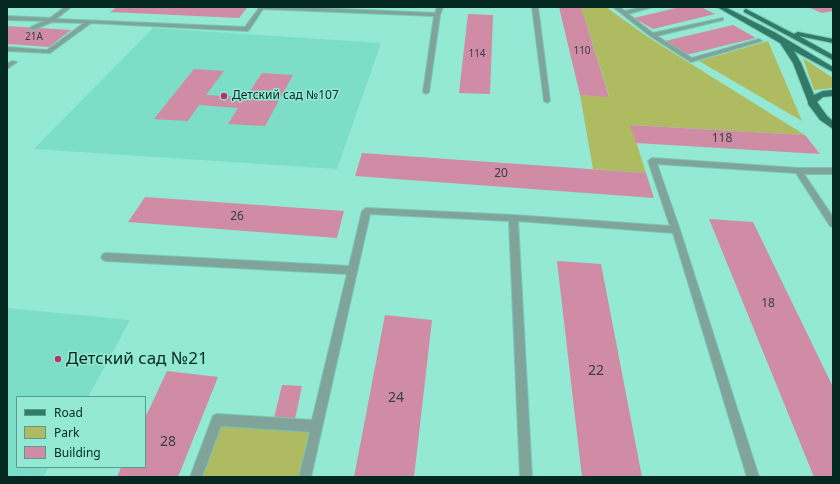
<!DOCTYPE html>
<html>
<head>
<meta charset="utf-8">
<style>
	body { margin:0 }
	#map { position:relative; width:840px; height:484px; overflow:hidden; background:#93e9d3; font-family:"Noto Sans",sans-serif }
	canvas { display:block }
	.frame { position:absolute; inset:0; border:8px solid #032921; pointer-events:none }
	.legend { position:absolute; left:16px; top:396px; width:130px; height:72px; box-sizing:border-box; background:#93e9d3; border:1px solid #599c8c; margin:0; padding:5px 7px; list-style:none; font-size:12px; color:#032921 }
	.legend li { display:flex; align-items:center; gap:8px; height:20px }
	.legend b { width:20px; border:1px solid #599c8c }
</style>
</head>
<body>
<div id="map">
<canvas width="840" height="484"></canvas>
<div class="frame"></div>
<ul class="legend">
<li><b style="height:5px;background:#317968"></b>Road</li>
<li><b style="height:11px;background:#afbb61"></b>Park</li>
<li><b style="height:11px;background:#d08ba5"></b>Building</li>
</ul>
</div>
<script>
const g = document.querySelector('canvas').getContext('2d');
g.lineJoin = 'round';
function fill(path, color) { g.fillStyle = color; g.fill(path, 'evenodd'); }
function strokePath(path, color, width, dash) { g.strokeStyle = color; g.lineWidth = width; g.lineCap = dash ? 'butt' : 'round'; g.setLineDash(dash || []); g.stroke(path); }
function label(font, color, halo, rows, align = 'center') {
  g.font = font + ' "Noto Sans",sans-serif'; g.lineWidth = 3; g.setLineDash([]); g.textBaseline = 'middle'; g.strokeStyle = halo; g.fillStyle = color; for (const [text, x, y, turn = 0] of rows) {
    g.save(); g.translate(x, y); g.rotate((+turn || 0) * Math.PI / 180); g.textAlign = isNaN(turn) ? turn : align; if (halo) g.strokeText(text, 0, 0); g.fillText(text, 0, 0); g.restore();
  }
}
const built = new Path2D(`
	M153 28 381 43 337 169 34 149Z
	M7 308 130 320 88 397H17V467H49L43 477H7Z`);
const green = new Path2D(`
	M581 7H606L648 37 805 135 631 125 646 173 593 169 580 95 609 96Z
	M768 41 802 121 699 61Z
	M803 58 833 78V88L814 90Z
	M220 426 311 430 300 477H202Z`);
const building = new Path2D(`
	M117 7H230L247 8 239 18 110 12Z
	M559 7H581L609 97 580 95Z
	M680 7H701L715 14 653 29 634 18Z
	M808 7H833V11L822 13Z
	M468 14 493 15 490 94 459 93Z
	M733 25 756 38 686 55 665 41Z
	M7 26 71 30 49 47 7 44Z
	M194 69 224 71 206 95 246 97 262 73 293 75 265 126 228 124 238 108 199 105 188 121 154 119Z
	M630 125 805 135 820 154 636 143Z
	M362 153 646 173 654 198 355 176Z
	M145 197 344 211 337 238 128 222Z
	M709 219 753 222 833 387V477H814Z
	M557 261 601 264 642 477H582Z
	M385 315 432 320 414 477H354Z
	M167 371 218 377 178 477H117L121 467H145V418Z
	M282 385 302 386 295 419 274 418Z`);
const lane = new Path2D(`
	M65 7H71L56 19 245 27 259 8 257 7H294L435 13 437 7H443L440 15 429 92 426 94 423 92 434 16 263 9 249 30 247 31 91 23 50 53 7 51V47L47 50 84 23 52 22 33 30 31 29V27L44 21 7 20V16L50 18Z
	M532 7H538L550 101 547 103 544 101Z
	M613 7H619L625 11 643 7H653L628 14 653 33 723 18V20L657 36 692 58 759 39 762 41 691 62 650 36Z
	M12 61 17 62 7 69V64Z
	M652 158 798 168H833V174H804L833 217V227L830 226 796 173 657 164 680 230 759 477H747L673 233 518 221 532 477H520L509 221 370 214 311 477H299L310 432 221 426 202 477H190L213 416 217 414 312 420 347 274 106 261 103 260 101 257 103 254 106 253 349 266 362 211 366 208 513 215 670 226 648 161Z`);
const primary = new Path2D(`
	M717 7H725L776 33 833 67V72L794 51 801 63 814 95 823 91 833 90V96L823 97 817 102 827 116 833 121V129L820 120 808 104V102L793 63 780 43Z
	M746 9 794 34 798 32 833 39V43L799 36 833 55V60L744 12V10Z`);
const markers = [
	[224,96,4,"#b73071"],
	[58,359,4,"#b73071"]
];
const farNumbernames = [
	["21А",34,37],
	["110",582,51],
	["114",477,54]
];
const farPoinames = [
	["Детский сад №107",232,96]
];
const numberNames = [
	["118",722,139],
	["20",501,174],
	["26",237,217],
	["18",768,304]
];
const nearNumbernames = [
	["22",596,371],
	["24",396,398],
	["28",168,442]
];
const nearPoinames = [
	["Детский сад №21",66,359]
];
fill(built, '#7cdec6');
fill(green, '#afbb61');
fill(building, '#d08ba5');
strokePath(lane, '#79c6b3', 2);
strokePath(primary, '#79c6b3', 2);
fill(lane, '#81a49a');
fill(primary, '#317968');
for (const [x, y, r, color] of markers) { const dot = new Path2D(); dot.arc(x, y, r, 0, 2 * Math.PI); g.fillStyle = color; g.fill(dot); strokePath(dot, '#93e9d3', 1.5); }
label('10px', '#364242', null, farNumbernames);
label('12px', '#032921', '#93e9d3', farPoinames, 'left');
label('12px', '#364242', null, numberNames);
label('14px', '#364242', null, nearNumbernames);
label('17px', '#032921', '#93e9d3', nearPoinames, 'left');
</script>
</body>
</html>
